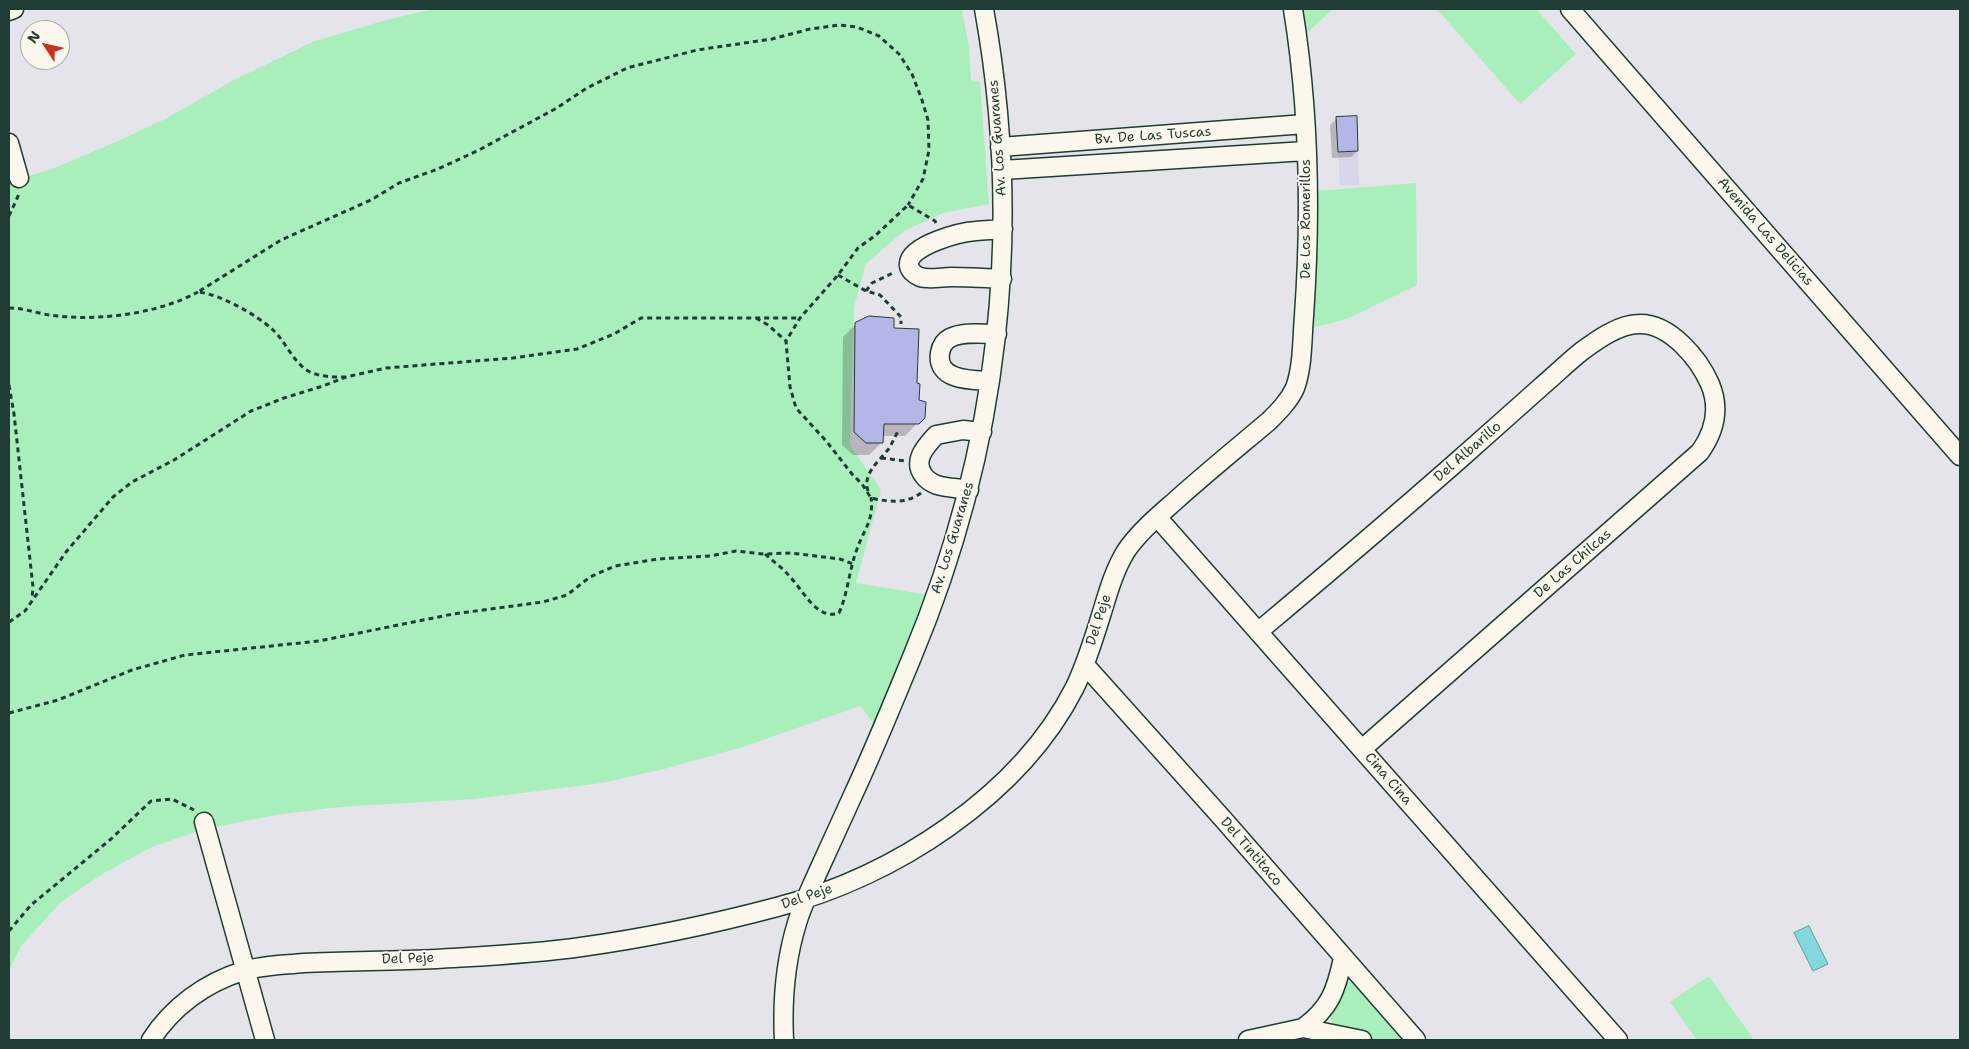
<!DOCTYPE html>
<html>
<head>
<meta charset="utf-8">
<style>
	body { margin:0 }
	#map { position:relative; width:1969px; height:1049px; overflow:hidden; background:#e6e4eb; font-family:"Shantell Sans",sans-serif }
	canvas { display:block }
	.frame { position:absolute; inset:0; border:10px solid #1f3d34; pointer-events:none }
	.north { position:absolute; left:20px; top:20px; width:50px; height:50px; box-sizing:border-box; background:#fbf7ec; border:1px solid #a3ada2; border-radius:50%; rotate:305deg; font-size:14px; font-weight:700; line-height:20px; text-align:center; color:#1f3d34 }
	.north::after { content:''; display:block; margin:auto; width:18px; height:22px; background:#c8321e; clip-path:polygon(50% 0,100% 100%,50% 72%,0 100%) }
</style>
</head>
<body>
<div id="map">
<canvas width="1969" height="1049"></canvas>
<div class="frame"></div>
<div class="north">N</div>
</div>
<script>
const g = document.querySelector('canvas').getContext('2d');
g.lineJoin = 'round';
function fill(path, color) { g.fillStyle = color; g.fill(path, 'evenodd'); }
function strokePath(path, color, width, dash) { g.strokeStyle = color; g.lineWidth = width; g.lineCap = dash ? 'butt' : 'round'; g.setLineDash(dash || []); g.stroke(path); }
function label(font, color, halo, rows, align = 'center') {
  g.font = font + ' "Shantell Sans",sans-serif'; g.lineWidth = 4; g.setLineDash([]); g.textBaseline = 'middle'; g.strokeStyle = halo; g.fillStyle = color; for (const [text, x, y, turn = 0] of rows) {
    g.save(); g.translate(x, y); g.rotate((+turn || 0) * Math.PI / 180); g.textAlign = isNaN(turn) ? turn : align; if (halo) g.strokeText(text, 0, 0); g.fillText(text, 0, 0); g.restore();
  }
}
const built = new Path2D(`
	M1358 151 1359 185H1340L1338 152Z`);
const green = new Path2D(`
	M434 9H962L969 48 971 80 980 82 989 204 943 213 904 231 866 264 854 307 850 445 881 490 856 583 928 595 902 662 874 724 860 706 743 747 664 769 602 783 474 799 340 807 275 815 201 830 152 847 104 873 61 902 21 946 9 971V182L52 169 116 142 167 118 232 81 312 42 386 20Z
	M1302 9H1333L1307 33Z
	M1437 9H1536L1576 54 1520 104Z
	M1416 183 1417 285 1347 319 1311 328 1316 191Z
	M1350 975 1409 1040H1378L1333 1025 1329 1015 1346 977Z
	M1709 976 1754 1040H1697L1670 1002Z`);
const water = new Path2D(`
	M1809 926 1828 964 1813 971 1794 933Z`);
const shadow = new Path2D(`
	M1336 119 1357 151 1351 157 1332 158 1330 125Z
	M856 324 893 330 916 384 923 417 905 436H882V442L869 455H853L842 445 843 337Z`);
const building = new Path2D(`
	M1357 116 1358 151 1338 152 1336 117Z
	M869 316 894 318V328L919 329 917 383 920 384 919 400 926 402 925 418 919 424H884L883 443H866L854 432 855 323Z`);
const path = new Path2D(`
	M9 216 19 194
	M838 275 866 291 880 295 901 317V324
	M866 291 872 283 895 272
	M9 308C26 308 41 315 58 316 103 321 159 313 198 292
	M756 318 768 325 786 341
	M346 377C333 377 316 377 305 369 291 358 285 341 273 330 257 315 220 294 198 292L281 240 371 200 399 183 438 169 479 150 555 109 587 88 627 68 697 50 772 39 810 29 839 25 857 27 879 36 899 54 912 74 922 100 928 120 929 150 923 179 908 205
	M9 385 14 414 33 587 32 599
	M881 458 906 461
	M868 491C862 473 880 461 890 447 893 441 896 435 899 429
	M921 493C906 504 888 502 871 498L862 484 852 474 827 442 796 408 790 387 786 341 800 318 838 275 858 248 876 235 908 205 935 221 937 225
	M765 554C774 562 784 569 791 578 803 590 817 621 839 613 848 593 849 570 857 549 864 529 874 521 871 497
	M9 622 25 611 66 552 113 497 132 482 174 460 251 411 284 398 323 386 346 377 386 368 513 358 577 349 614 334 641 318H800
	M9 713 58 700 132 670 185 655 319 641 453 614 543 602 567 595 590 577 615 566 658 559 710 556 736 551 764 554 791 553 840 559 853 564
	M9 931 31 905 111 839 151 801 172 799 194 810`);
const street = new Path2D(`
	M1570 9 1960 456
	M9 11 14 9
	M9 143 19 178
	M1000 147 1305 124
	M1002 170 1306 151
	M1002 279C985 278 968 277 951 277 942 277 929 280 920 277 915 275 908 270 909 263 911 245 960 232 976 231 985 230 994 230 1003 229
	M990 381C972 380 936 381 940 353 941 347 944 341 950 338 963 331 983 334 997 334
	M969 490C958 488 947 488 937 485 932 483 927 480 924 476 912 461 925 447 936 435L963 430 982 432
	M1157 517 1618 1040
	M1259 631C1327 574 1394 517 1460 459 1487 435 1515 410 1542 386 1555 375 1568 362 1582 351 1597 340 1619 324 1639 324 1670 323 1699 359 1710 384 1720 408 1715 431 1700 452L1362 749
	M1085 665 1223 819 1416 1040
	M204 822 265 1040
	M1303 1028C1330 1008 1336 991 1343 958
	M151 1040C172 1007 205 983 243 971 263 965 284 965 304 963 348 961 392 961 436 959 484 956 533 954 581 947 646 938 713 924 777 907 893 877 1020 796 1075 687 1087 662 1095 635 1103 609 1109 589 1115 569 1126 551 1139 532 1157 517 1174 502 1205 474 1237 448 1269 421 1279 411 1289 401 1295 388 1303 366 1302 339 1304 316 1311 216 1309 108 1293 9
	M784 1040C782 1000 785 962 797 923 802 906 810 890 817 874 829 848 841 821 853 795 874 750 893 703 912 657 999 449 1024 230 984 9
	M1248 1040 1303 1028 1362 1040`);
const streetNames = [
	["Bv. De Las Tuscas",1153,136,-4],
	["Av. Los Guaranes",998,138,-94],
	["De Los Romerillos",1306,219,-90],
	["Avenida Las Delicias",1765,232,49],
	["Del Albarillo",1468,452,-41],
	["Av. Los Guaranes",953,538,-73],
	["De Las Chilcas",1573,564,-41],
	["Del Peje",1099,620,-72],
	["Cina Cina",1388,779,49],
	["Del Tintitaco",1251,852,49],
	["Del Peje",807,897,-19],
	["Del Peje",408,959,-2]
];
fill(built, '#d7d6ea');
fill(green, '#a9efbb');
fill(water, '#86d7dd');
strokePath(water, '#5d9999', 1);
fill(shadow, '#0003');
fill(building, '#b5b6e8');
strokePath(building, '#1f3d34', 1);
strokePath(street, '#1f3d34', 21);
strokePath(path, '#1f3d34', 3, [5, 4]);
strokePath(street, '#fbf7ec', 18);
label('14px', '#1f3d34', '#fbf7ec', streetNames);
</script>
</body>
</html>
